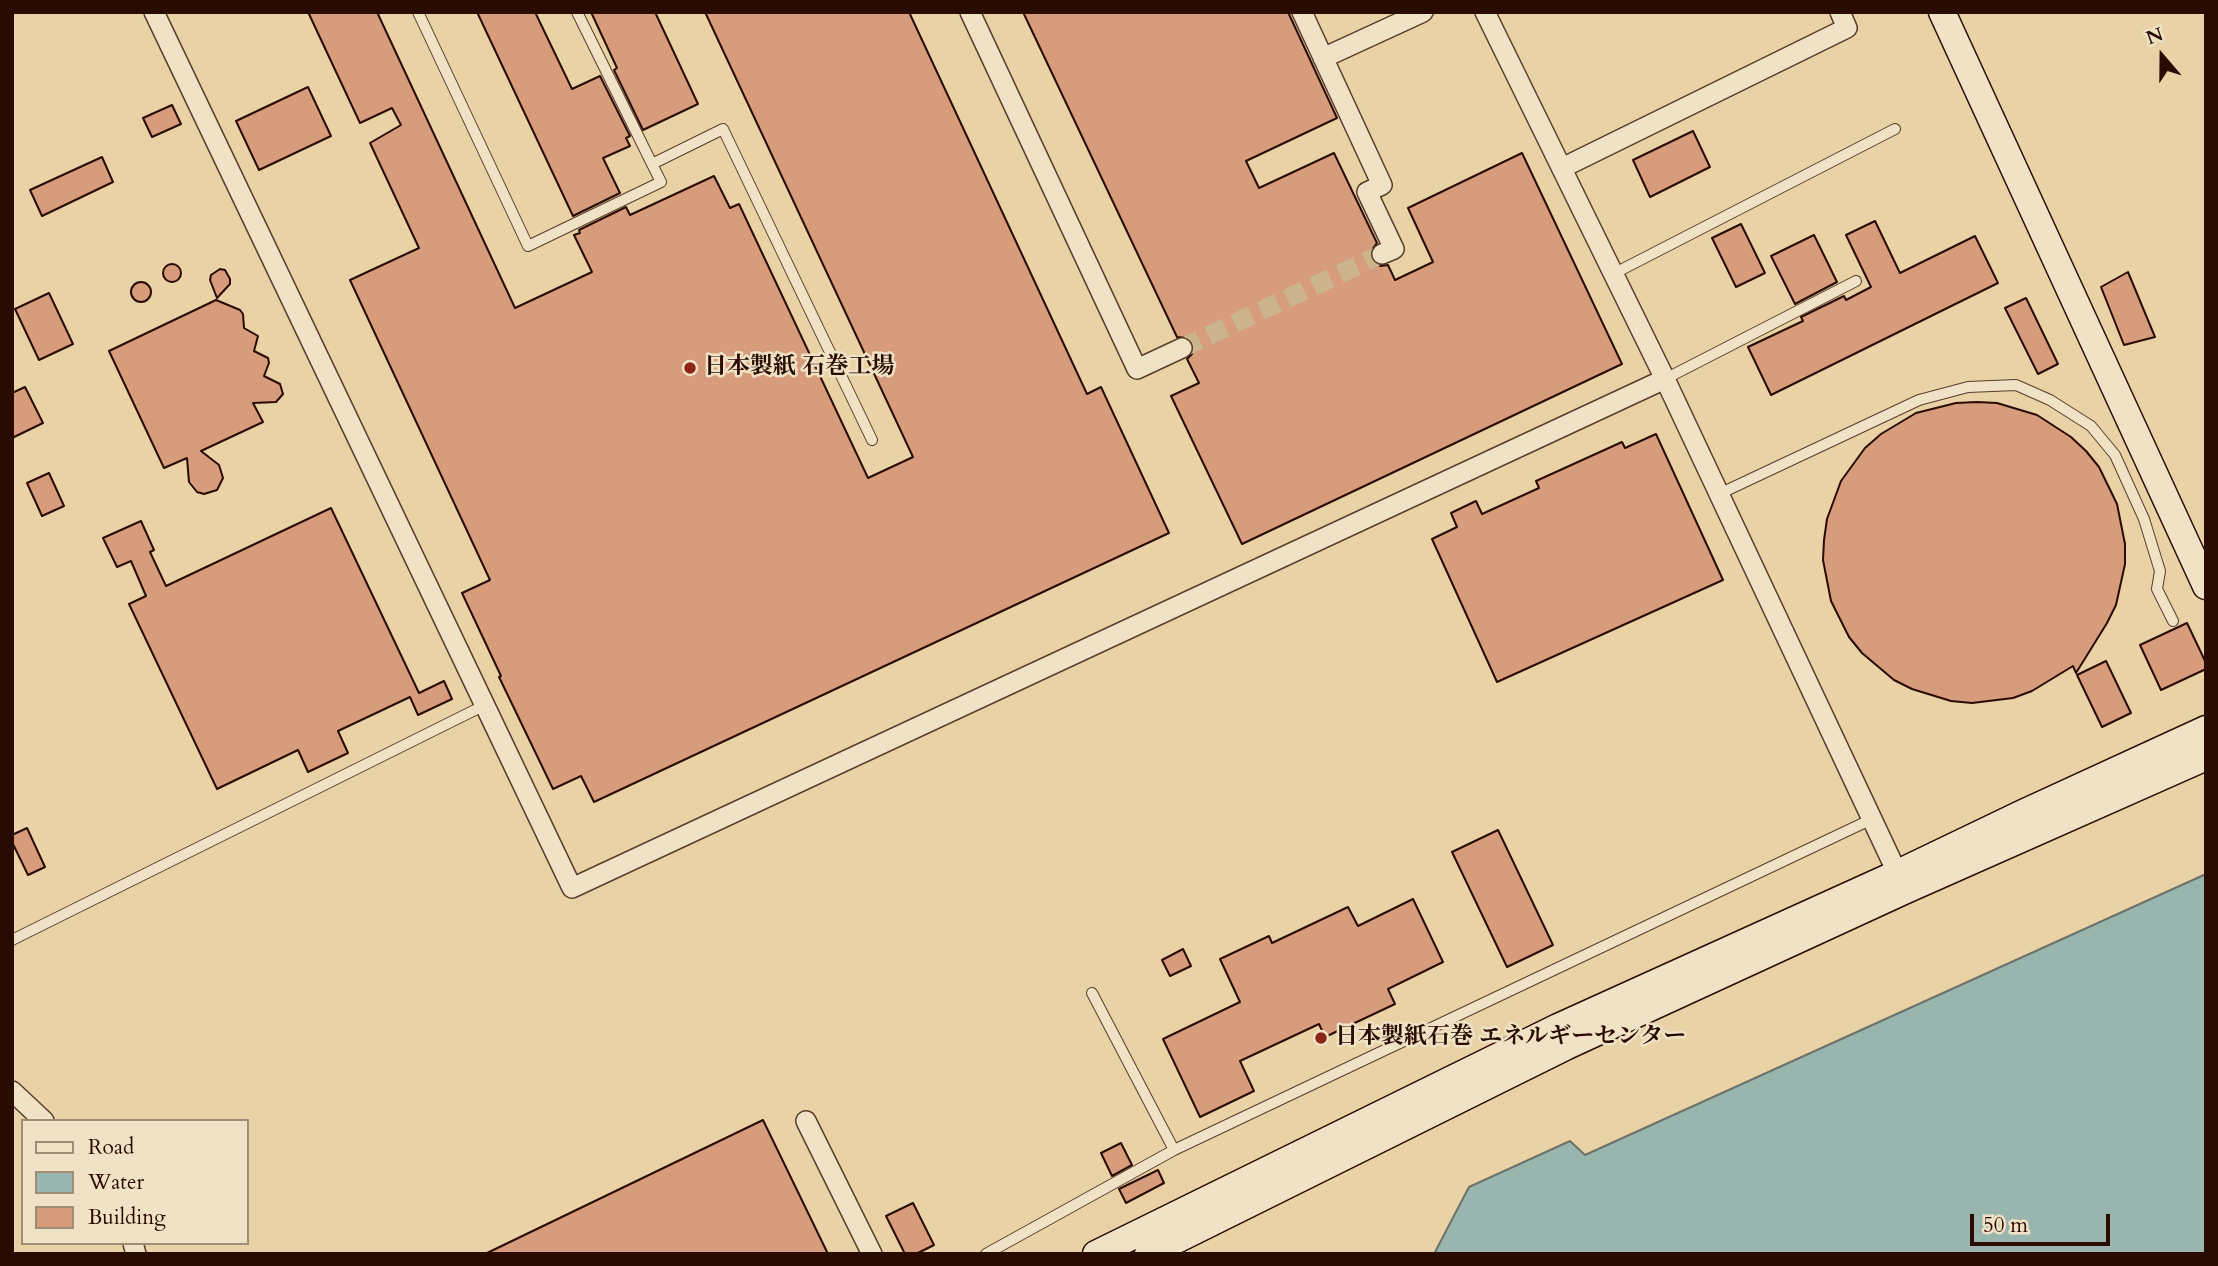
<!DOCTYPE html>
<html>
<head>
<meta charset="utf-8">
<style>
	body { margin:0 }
	#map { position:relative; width:2218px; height:1266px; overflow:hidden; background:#e8d2a6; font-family:Cardo,serif }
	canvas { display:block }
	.frame { position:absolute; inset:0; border:14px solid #2a0b02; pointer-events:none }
	.legend { position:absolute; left:21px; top:1119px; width:228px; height:126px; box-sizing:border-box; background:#f0e2c5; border:2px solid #a18c77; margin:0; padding:9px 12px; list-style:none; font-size:21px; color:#2a0b02 }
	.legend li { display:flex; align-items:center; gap:14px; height:35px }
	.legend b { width:35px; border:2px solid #a18c77 }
	.north { position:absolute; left:2127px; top:21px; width:70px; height:70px; -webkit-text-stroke:5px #f0e2c5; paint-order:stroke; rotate:340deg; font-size:19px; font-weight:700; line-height:28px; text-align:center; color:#2a0b02 }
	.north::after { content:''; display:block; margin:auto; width:24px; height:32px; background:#2a0b02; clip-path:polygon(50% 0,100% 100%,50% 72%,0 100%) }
	.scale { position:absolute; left:1970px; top:1214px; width:140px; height:32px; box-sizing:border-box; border:4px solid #2a0b02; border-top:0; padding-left:9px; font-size:21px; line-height:24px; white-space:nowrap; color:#2a0b02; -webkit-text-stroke:5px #f0e2c5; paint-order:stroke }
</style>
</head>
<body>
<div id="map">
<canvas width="2218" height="1266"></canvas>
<div class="frame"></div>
<ul class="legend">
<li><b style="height:9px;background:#f0e2c5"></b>Road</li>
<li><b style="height:19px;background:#98b6ad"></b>Water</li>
<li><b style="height:19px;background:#d69c7b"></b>Building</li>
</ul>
<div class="north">N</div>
<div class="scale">50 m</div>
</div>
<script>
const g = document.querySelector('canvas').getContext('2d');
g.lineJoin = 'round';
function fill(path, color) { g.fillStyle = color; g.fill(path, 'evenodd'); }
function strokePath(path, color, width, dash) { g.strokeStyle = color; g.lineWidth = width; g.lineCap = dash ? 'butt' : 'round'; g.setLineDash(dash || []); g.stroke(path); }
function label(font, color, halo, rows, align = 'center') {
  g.font = font + ' Cardo,"Noto Serif JP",serif'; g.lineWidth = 5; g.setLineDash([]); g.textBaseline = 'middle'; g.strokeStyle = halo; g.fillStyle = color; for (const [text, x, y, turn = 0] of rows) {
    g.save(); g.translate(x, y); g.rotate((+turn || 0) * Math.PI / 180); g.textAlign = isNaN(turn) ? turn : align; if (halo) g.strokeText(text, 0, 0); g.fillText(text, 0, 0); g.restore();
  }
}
const water = new Path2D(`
	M2206 874V1254H1434L1469 1187 1570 1141 1585 1155Z`);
const building = new Path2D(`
	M308 12H377L515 308 592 272 574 235 580 233 579 230 626 207 630 215 714 176 730 208 739 204 868 478 913 457 705 12H909L1087 394 1101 387 1169 533 594 802 581 776 553 789 499 677 501 676 462 593 490 580 350 280 419 248 370 143 401 125 392 108 360 123Z
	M477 12H535L572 89 600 76 630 136 626 138 630 146 603 158 620 193 573 216Z
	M591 12H655L698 104 643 130 614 70 617 68Z
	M1023 12H1288L1337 118 1246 161 1259 188 1334 153 1377 243 1370 252 1371 259 1380 266 1388 265 1395 280 1433 262 1408 208 1522 153 1622 364 1242 544 1171 396 1199 383 1187 359 1192 354 1193 343 1188 338 1177 337Z
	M308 87 331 136 259 170 236 121Z
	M172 105 181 124 152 137 143 118Z
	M1693 131 1710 167 1650 197 1633 160Z
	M102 157 113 182 42 216 30 190Z
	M1875 221 1900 273 1975 236 1998 283 1771 395 1748 347 1803 321 1801 317 1844 296 1846 300 1871 287 1846 235Z
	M1741 224 1765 273 1736 287 1712 238Z
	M1814 235 1837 282 1795 304 1771 256Z
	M163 273a9 9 0 1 1 18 0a9 9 0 1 1-18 0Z
	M220 269 225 270 230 279V284L217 298 210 280 211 275Z
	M2128 272 2155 337 2124 345 2101 287Z
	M131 292a10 10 0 1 1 20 0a10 10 0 1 1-20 0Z
	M49 293 73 344 39 360 15 309Z
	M2026 298 2058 364 2038 374 2005 308Z
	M216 300 240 310 243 314 244 328 258 336 254 351 268 358 269 363 264 376 280 384 283 394 276 402 253 403 263 422 201 451 219 465 223 478 217 490 204 494 197 492 189 482 187 458 164 468 109 351Z
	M25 387 43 423 12 438V393Z
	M1977 402 1997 403 2037 415 2071 437 2086 451 2099 467 2117 504 2125 544V564L2116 605 2107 623 2076 673 2073 666 2032 691 2013 698 1972 703 1951 701 1912 689 1894 680 1862 653 1849 637 1831 601 1823 560 1824 540 1827 519 1841 481 1865 448 1881 434 1916 413 1956 403Z
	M1656 434 1723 580 1497 682 1432 539 1457 527 1451 513 1476 501 1482 514 1539 488 1536 481 1622 442 1625 448Z
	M49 473 64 506 42 516 27 483Z
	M331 508 419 693 444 681 452 699 418 715 410 697 338 731 348 753 308 772 298 750 217 789 129 604 146 596 131 561 117 567 103 538 141 521 154 550 150 552 166 586Z
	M2187 623 2206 663V669L2161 690 2140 645Z
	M2106 661 2131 713 2102 727 2077 675Z
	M27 828 45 867 28 875 12 842V835Z
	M1498 830 1553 945 1507 967 1452 852Z
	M1413 899 1443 962 1388 989 1395 1004 1325 1037 1319 1024 1240 1061 1254 1091 1200 1117 1163 1039 1240 1002 1220 959 1269 936 1272 943 1348 907 1358 926Z
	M1183 949 1191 966 1170 976 1162 960Z
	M763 1120 828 1254H485Z
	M1121 1143 1132 1165 1112 1176 1101 1153Z
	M1158 1170 1164 1183 1126 1203 1119 1189Z
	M913 1203 934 1245 916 1254H905L886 1216Z`);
const streetTunnel = new Path2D(`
	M1182 348 1382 254`);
const lane = new Path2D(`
	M418 12 528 246 661 182 652 164
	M577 12 652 164 723 129 872 440
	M1613 274 1895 129
	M1665 379 1856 281
	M1719 494 1919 400 1968 387 2016 385 2050 400 2091 426 2115 455 2144 519 2160 571 2157 589 2173 621
	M12 940 485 705
	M1092 993 1174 1150
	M986 1254 1174 1150 1872 819`);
const street = new Path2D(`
	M154 12 572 888 1665 379
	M970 12 1137 369 1182 348
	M1302 12 1382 185 1367 192 1394 249 1382 254
	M1485 12 1665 379 1902 883
	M1323 58 1423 12
	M1562 168 1847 28 1840 12
	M12 1091 44 1121
	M806 1121 872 1254
	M133 1243 136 1254`);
const secondary = new Path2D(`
	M1942 12 2206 586
	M1096 1254 1558 1027 1898 873 2023 813 2206 729
	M1148 1254 1567 1046 1906 890 2206 757`);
const markers = [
	[690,368,7,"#8f2418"],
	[1321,1038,7,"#8f2418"]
];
const poiNames = [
	["日本製紙 石巻工場",704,368],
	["日本製紙石巻 エネルギーセンター",1335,1038]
];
fill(water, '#98b6ad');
strokePath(water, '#6c7269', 2);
fill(building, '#d69c7b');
strokePath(building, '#2a0b02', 2);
strokePath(streetTunnel, '#ccb48d', 19, [19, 10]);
strokePath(lane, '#5a3d2b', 12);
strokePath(street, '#5a3d2b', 22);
strokePath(secondary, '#2a0b02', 29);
strokePath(lane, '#f0e2c5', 10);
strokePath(street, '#f0e2c5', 19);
strokePath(secondary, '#f0e2c5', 26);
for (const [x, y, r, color] of markers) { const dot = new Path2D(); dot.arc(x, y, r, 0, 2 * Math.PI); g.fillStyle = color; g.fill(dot); strokePath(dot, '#f0e2c5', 2.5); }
label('bold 23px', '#2a0b02', '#f0e2c5', poiNames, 'left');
</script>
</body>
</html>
